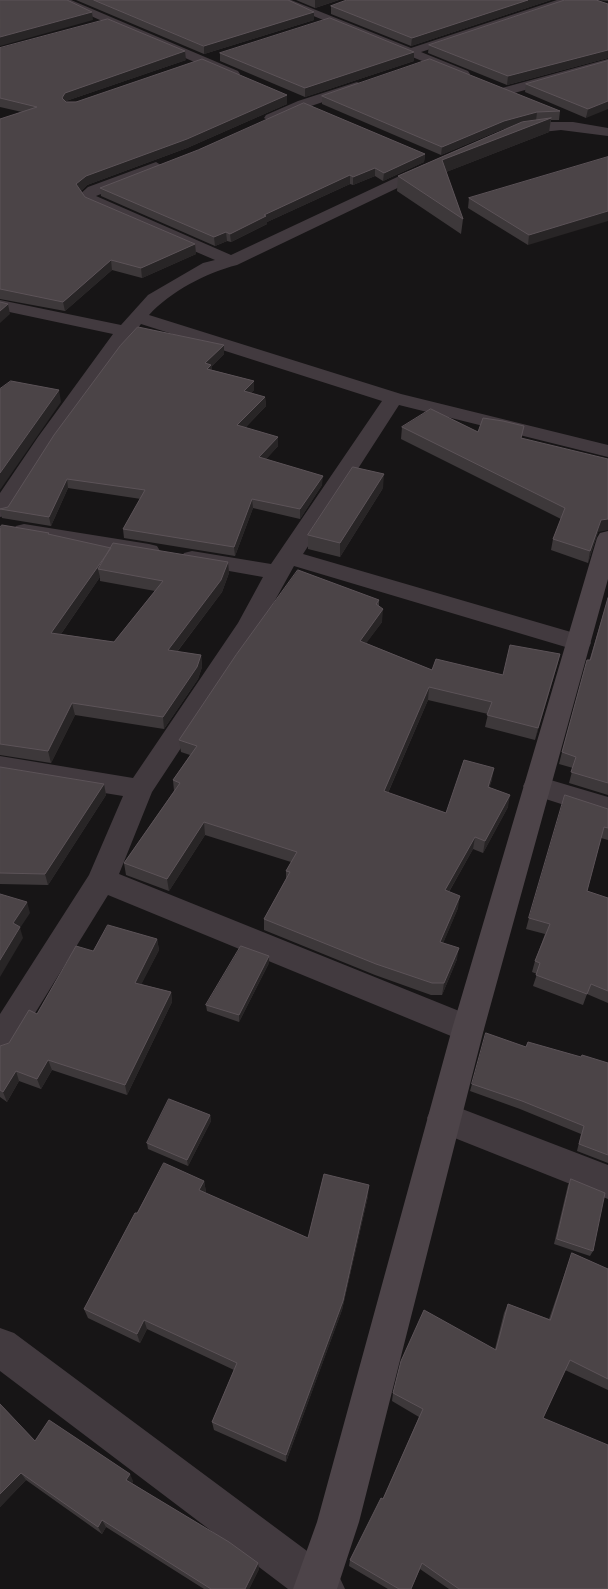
<!DOCTYPE html>
<html>
<head>
<meta charset="utf-8">
<style>
	body { margin:0 }
	canvas { display:block; background:#171516 }
</style>
</head>
<body>
<canvas width="608" height="1589"></canvas>
<script>
const g = document.querySelector('canvas').getContext('2d');
g.lineJoin = 'round';
function fill(path, color) { g.fillStyle = color; g.fill(path, 'evenodd'); }
function strokePath(path, color, width, dash) { g.strokeStyle = color; g.lineWidth = width; g.lineCap = dash ? 'butt' : 'round'; g.setLineDash(dash || []); g.stroke(path); }
const street = new Path2D(`
	M55 0H71L238 71 240 74 238 77H228Z
	M275 0H291L411 48 557 0H575L573 3 421 52 468 71 470 74 468 77 463 78Z
	M608 59V67L507 95 500 91 502 88Z
	M357 82 364 86 362 89 308 107 276 121 271 122 264 118 266 115 298 101Z
	M549 122H573L608 128V136L561 130 514 135 507 131 514 127Z
	M156 162 164 167 161 170 96 196 231 255 425 164H435L438 167 435 170 237 265C206 273 171 291 149 315L401 394 608 445V457L399 405 303 554 588 637 591 643 588 649 579 651 294 566 258 631 152 792 119 874 479 1019 484 1029 479 1039 468 1043 108 895 11 1052 0 1056V1014L89 875 123 796 0 776V756L133 778 238 623 263 577 184 563 181 558 184 553 192 551 271 564 382 401 141 324 54 443 8 515 0 517V493L38 437 113 334 0 310V300L121 325 148 295 203 263 215 260 87 205 79 195 88 187Z
	M24 524 149 544 157 546 160 551 157 556 149 558 16 536 13 531 16 526Z
	M537 776 608 797V819L527 793 523 786 527 779Z
	M444 1102 608 1165V1199L432 1129 427 1118 432 1107Z
	M0 1328 14 1333 338 1574 345 1589H288L0 1371Z`);
const secondary = new Path2D(`
	M608 531V579L484 1029 359 1522 337 1589H293L317 1522 452 1029 597 538 600 533Z`);
const wall = new Path2D(`
	M76 0H288L314 20 204 54Z
	M296 0H339L315 8Z
	M347 0H551L411 46 331 14V6Z
	M565 0H608V1L597 0 608 4V58L507 85 428 53 429 45Z
	M0 48 186 60 66 101V102L287 95V104L187 148 87 185 81 191 85 197 195 244 196 254 142 278 112 270 65 311 0 299V119L22 112 0 107Z
	M414 52V61L305 97 220 61V53Z
	M608 61 586 118 525 92 526 84Z
	M322 96 560 111 559 120H551L549 132 446 172 463 219 461 234 397 191 398 176 513 126 503 129 441 155 322 104Z
	M425 154 424 162 383 181 375 176 353 185 350 184 267 222V224L231 242 227 241 215 246 101 196 100 188Z
	M608 157 528 245 468 208 469 198Z
	M224 345V354L212 366V370L254 381V390L251 393 265 397 266 406 245 428 278 446 266 459 322 485 300 519 253 508 235 556 124 538 123 529 141 499 68 488 51 526 2 518 0 509 8 507Z
	M402 427 478 432 522 438 598 532 588 563 551 550 553 539 561 519 401 439Z
	M383 488 340 557 308 549V535Z
	M0 528 49 535 111 548 228 562 229 573 222 592 177 652 201 655 202 667 198 679 164 729 75 715 51 763 0 755ZM100 577V581L155 591 114 642 61 634Z
	M608 598V795L569 783 573 768 559 764 562 752Z
	M379 600V606L382 622 366 643 432 670 503 675 560 654 557 666 535 740 485 727 488 714 428 700 388 793 446 813 492 780 489 787 508 807 483 853 473 849 449 892 458 908 443 943 457 959 442 995H431L375 975 264 930V919L286 879V871L291 862 205 835 169 891 126 875 124 863 174 791 173 780 190 755 181 752 179 740Z
	M0 767 104 784 106 795 48 885 0 884Z
	M608 809V840L601 838 587 891 608 898V1003L587 994 583 1005 533 986 537 974 532 972 535 961 545 934 526 929 529 918Z
	M157 939 159 950 141 984 171 992 172 1002 127 1095 52 1070 41 1089 19 1081 7 1102 0 1097V1046L9 1043 37 1014 93 951Z
	M269 963 239 1022 207 1011 206 1005Z
	M581 1057 608 1063V1163L577 1151 581 1134 520 1109 470 1091 472 1084Z
	M210 1115 211 1121 188 1166 148 1149 147 1143Z
	M571 1179 593 1251 590 1256 554 1244 568 1185Z
	M204 1181 206 1192 205 1193 308 1238 368 1196 342 1310 286 1462 214 1430 212 1422 234 1370 147 1329 140 1343 88 1318 84 1309 137 1213Z
	M572 1253 608 1269V1390L565 1370 543 1418 608 1589H449L420 1569 411 1589H388L349 1566 350 1560 383 1499 419 1417 392 1401 393 1393 495 1349 504 1313 508 1304 549 1319 568 1264Z
	M0 1404 35 1441 133 1481 132 1483 258 1563 259 1569 249 1589H204L106 1527 102 1534 26 1480 0 1507Z`);
const shadedWall = new Path2D(`
	M315 0H339L315 8Z
	M528 0H551L411 46 412 38Z
	M92 12 93 20 0 46V37Z
	M314 12V20L204 54V46Z
	M608 50V58L507 85 508 76Z
	M185 51 186 60 66 101 63 107 62 98 65 93Z
	M414 52V61L305 97V88Z
	M287 95V104L187 148 87 185 78 194 76 184 86 176Z
	M608 101V109L586 118 588 109Z
	M537 112 536 121 503 129 441 155 442 147 504 121Z
	M551 118 549 132 441 174 442 160Z
	M425 154 424 162 383 181 384 173Z
	M375 168V176L353 185V177Z
	M350 175V184L267 222V224L231 242 230 234 264 215Z
	M608 211V221L528 245 529 235Z
	M226 232 227 241 215 246 214 237Z
	M195 244 196 254 142 278 141 268Z
	M111 260 112 270 65 311 63 302Z
	M8 304 10 314 0 323V311Z
	M224 345V354L212 366V374L208 378 205 363Z
	M254 381V390L245 400 244 391Z
	M59 390 61 402 0 490V473Z
	M265 397 266 406 238 435 237 425Z
	M278 437V446L260 466 259 457Z
	M384 474 383 488 340 557V543Z
	M323 476 322 485 300 519V509Z
	M67 479 68 488 51 526 49 517Z
	M252 499 253 508 235 556 234 547Z
	M608 519V530L598 532 588 563 590 551 601 520Z
	M111 548 98 569 100 577 54 644 51 633Z
	M228 562 229 573 222 592 169 662 168 650Z
	M383 609 382 622 359 653 360 641Z
	M560 654 557 666 535 740 538 728Z
	M201 655 202 667 198 679 164 729 163 717Z
	M429 687 428 700 383 804 384 791Z
	M72 703 75 715 51 763 48 751Z
	M494 768 492 780 486 799 488 787Z
	M104 784 106 795 48 885 45 874Z
	M510 795 508 807 483 853 485 841Z
	M204 822 205 835 169 891 167 879Z
	M475 837 473 849 443 902 445 890Z
	M460 896 458 908 439 953 440 942Z
	M27 902 30 913 20 928 23 938 0 977V960L13 923Z
	M157 939 159 950 137 993 135 983Z
	M459 948 457 959 442 995 444 983Z
	M269 956V963L239 1022V1015Z
	M171 992 172 1002 127 1095 125 1085Z
	M48 1060 52 1070 41 1089 37 1079Z
	M16 1071 19 1081 7 1102 3 1092Z
	M210 1115 211 1121 188 1166 187 1160Z
	M204 1181 206 1192 200 1201 199 1190Z
	M369 1185 368 1196 342 1310 286 1462V1455Z
	M144 1320 147 1329 140 1343 137 1334Z
	M21 1473 26 1480 0 1507V1494Z
	M130 1474 133 1481 130 1487 126 1480Z
	M102 1520 106 1527 102 1534 98 1527Z
	M258 1563 259 1569 249 1589H245Z`);
const building = new Path2D(`
	M0 0H67L92 12 0 37Z
	M94 0H288L314 12 204 46Z
	M347 0H528L412 38 331 6Z
	M565 0H596L608 4V50L508 76 429 45Z
	M330 18 414 52 305 88 220 53Z
	M108 19 185 51 65 93 62 98 66 102H76L202 59 287 95 187 139 86 176 76 184 85 197 195 244 141 268 111 260 63 302 0 289V119L37 107 0 98V48Z
	M430 59 560 111 537 112 504 121 442 147 322 96Z
	M608 61V101L588 109 526 84Z
	M304 103 425 154 384 173 375 168 353 177 350 175 264 215 266 216 230 234 226 232 214 237 100 188 198 150Z
	M551 118 442 160 463 219 398 176 522 122Z
	M608 157V211L529 235 469 198Z
	M0 302 8 304 0 311Z
	M138 327 224 345 205 363 211 365 207 369 254 381 244 391 265 397 237 425 278 437 259 457 323 476 300 509 252 499 234 547 123 529 145 490 67 479 49 517 0 509 8 507 54 435 120 346Z
	M11 381 59 390 0 473V389Z
	M431 409 478 432 483 418 503 421 524 426 521 438 608 459V519L601 520 590 551 553 539 565 508 402 427Z
	M353 467 384 474 340 543 308 535Z
	M2 525 49 533 48 534 111 548 51 633 114 642 163 581 98 569 113 543 228 562 221 580 168 650 201 655 197 667 163 717 72 703 48 751 0 744V528Z
	M298 570 379 600 376 604 383 609 360 641 432 670 436 659 503 675 510 645 560 654 538 728 487 715 492 702 429 687 384 791 446 813 464 760 494 768 488 787 510 795 485 841 475 837 445 890 460 896 440 942 459 948 444 983H432L376 964 264 919 290 872 286 871 297 852 204 822 167 879 124 863 180 783 173 780 197 746 179 740 236 655Z
	M608 598V783L571 772 576 757 562 752 587 660H590Z
	M0 767 104 784 45 874 0 873Z
	M565 795 608 809V828L604 827 587 891 608 898V991L591 984 587 994 536 975 540 963 535 961 550 924 529 918Z
	M0 894 27 902 13 923 20 927 0 960Z
	M108 925 157 939 135 983 171 992 125 1085 48 1060 37 1079 16 1071 3 1092 0 1090V1046L9 1043 29 1010 37 1014 76 946 93 951Z
	M241 946 269 956 239 1015 206 1005Z
	M486 1033 526 1047 528 1042 581 1057 582 1055 608 1063V1155L579 1144 584 1126 522 1101 472 1084Z
	M169 1099 210 1115 187 1160 147 1143Z
	M164 1163 204 1181 199 1190 308 1238 324 1174 369 1185 343 1301 286 1455 212 1422 237 1363 144 1320 137 1334 84 1309 135 1213H137Z
	M571 1179 605 1193 593 1251 557 1239Z
	M572 1253 608 1269V1379L570 1360 543 1418 608 1445V1589H459L422 1563 411 1589H399L350 1560 381 1498 383 1499 423 1409 393 1393 401 1361 424 1310 496 1350 508 1304 550 1320Z
	M0 1404 35 1441 49 1420 130 1474 126 1480 229 1542 258 1563 245 1589H211L102 1520 98 1527 21 1473 0 1494Z`);
fill(street, '#423a3f');
fill(secondary, '#4d4449');
fill(wall, '#3d383a');
fill(shadedWall, '#282526');
fill(building, '#4b4447');
strokePath(building, '#5c5358', 1);
</script>
</body>
</html>
